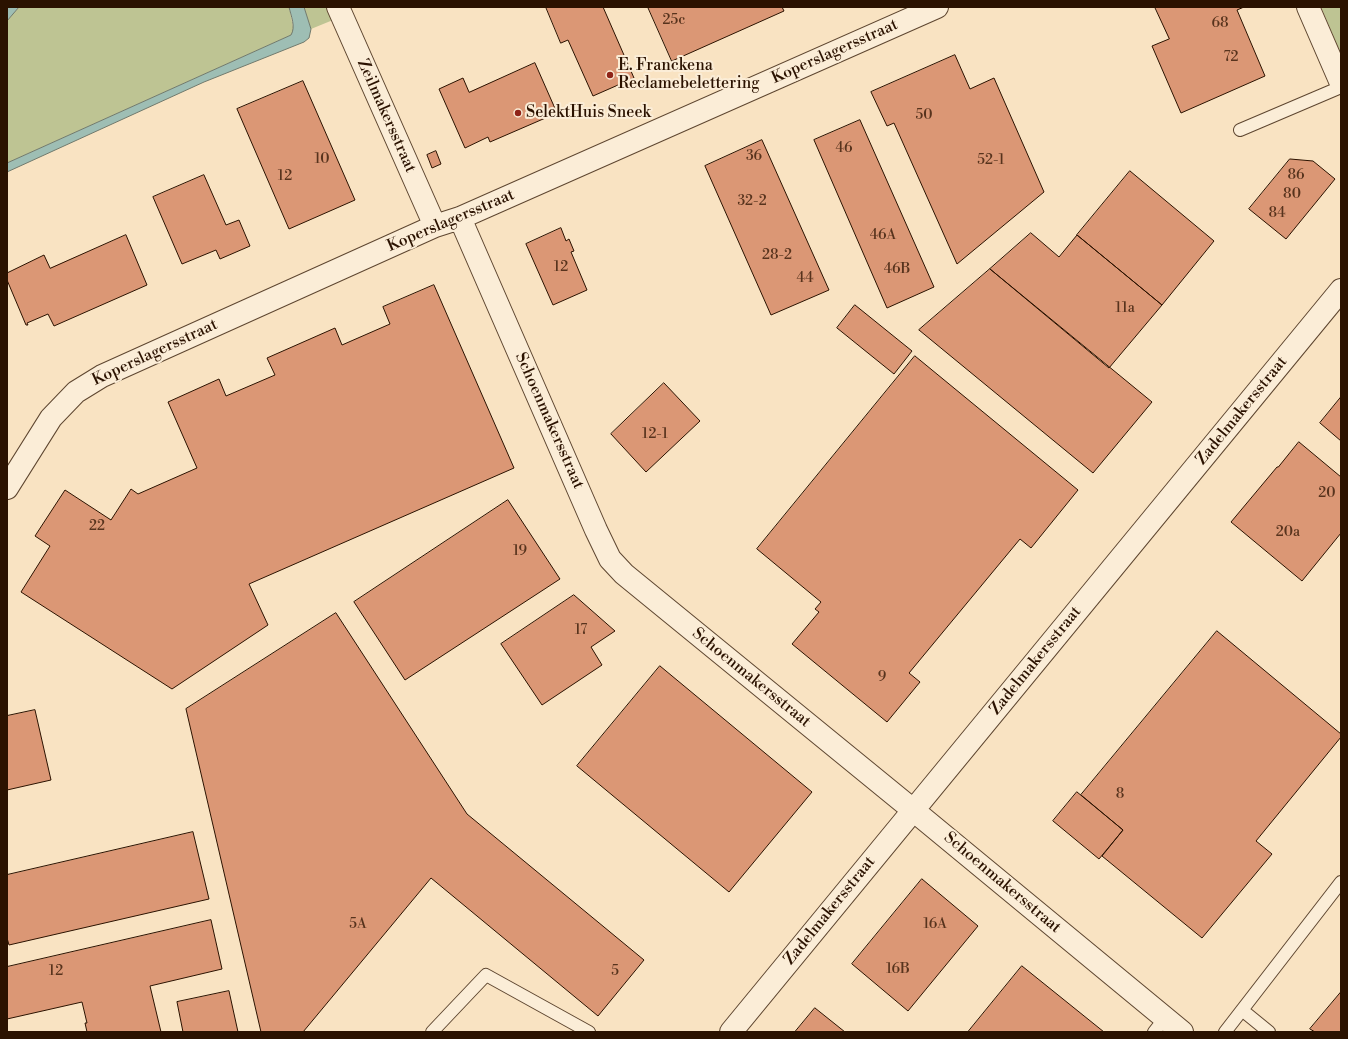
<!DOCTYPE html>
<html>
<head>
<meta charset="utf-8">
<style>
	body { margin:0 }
	#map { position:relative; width:1348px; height:1039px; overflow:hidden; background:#f9e3c2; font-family:"Libre Bodoni",serif }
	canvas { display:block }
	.frame { position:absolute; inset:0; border:8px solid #2b1200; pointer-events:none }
</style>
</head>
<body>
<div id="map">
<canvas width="1348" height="1039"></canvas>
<div class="frame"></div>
</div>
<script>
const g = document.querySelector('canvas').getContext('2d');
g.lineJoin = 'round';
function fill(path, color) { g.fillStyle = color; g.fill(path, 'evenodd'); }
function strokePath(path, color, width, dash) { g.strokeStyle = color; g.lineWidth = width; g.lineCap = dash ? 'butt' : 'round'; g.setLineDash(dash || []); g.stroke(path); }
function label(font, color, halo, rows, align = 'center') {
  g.font = font + ' "Libre Bodoni",serif'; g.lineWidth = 4; g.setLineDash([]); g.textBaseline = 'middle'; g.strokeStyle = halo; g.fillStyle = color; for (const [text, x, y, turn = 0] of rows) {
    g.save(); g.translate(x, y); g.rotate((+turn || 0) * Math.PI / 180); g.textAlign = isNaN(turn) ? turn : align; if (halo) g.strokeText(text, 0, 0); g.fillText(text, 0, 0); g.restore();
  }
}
const green = new Path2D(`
	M19 7H289L293 27V31L291 35 7 163V21Z
	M304 7H327L333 20 311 29Z
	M1321 7H1341V54Z`);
const water = new Path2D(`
	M7 7H19L7 21Z
	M289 7H304L311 29 309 38 304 42 204 82 7 172V163L291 35C296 27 291 16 289 7Z`);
const building = new Path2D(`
	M546 7H603L634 78 593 96 568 40 561 43Z
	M648 7H782L784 11 672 61Z
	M1155 7H1244L1237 10 1265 76 1181 113 1152 46 1169 39Z
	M955 55 970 89 994 78 1044 192 957 264 894 123 887 126 871 92Z
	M535 63 557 113 490 142 488 137 465 148 439 89 463 78 469 92Z
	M303 81 355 200 289 229 237 109Z
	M860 120 934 287 887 308 814 140Z
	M762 140 829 290 771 315 705 166Z
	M436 151 441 164 432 168 427 155Z
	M1290 159 1313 161 1335 179 1286 239 1249 209Z
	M1130 171 1214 241 1162 305 1077 235Z
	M204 175 226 225 239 220 250 246 220 259 216 250 182 264 153 197Z
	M561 228 566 241 569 239 574 251 571 252 587 290 553 305 526 244Z
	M1031 233 1059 257 1077 235 1162 305 1109 368 990 269Z
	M126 235 147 285 54 326 48 314 27 323 28 325H26L7 280V273L44 255 50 268Z
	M990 269 1152 402 1093 473 919 330Z
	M434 285 514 468 249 584 268 625 172 689 21 592 50 546 35 536 65 490 111 520 131 489 138 494 197 468 168 402 219 379 226 396 275 375 267 358 335 328 342 345 390 324 383 307Z
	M855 305 912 351 894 374 837 328Z
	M915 356 1078 490 1031 548 1020 539 909 673 920 682 887 722 792 644 819 612 815 609 821 602 757 549Z
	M664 383 700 421 646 472 611 434Z
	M1341 397V441L1320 423Z
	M1299 442 1341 477V533L1302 581 1231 522 1277 467H1278Z
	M508 500 560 579 405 680 354 602Z
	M574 595 615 631 591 647 602 665 542 705 501 644Z
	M336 613 467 814 644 960 598 1016 431 878 303 1032H261L186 709Z
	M1217 631 1341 734V737L1256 841 1272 854 1202 938 1102 856 1123 830 1081 795Z
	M660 666 812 792 729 892 577 766Z
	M35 710 51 780 7 790V716Z
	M1077 792 1123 830 1099 859 1053 821Z
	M193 832 209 899 9 945 7 938V875Z
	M922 879 978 926 908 1011 852 964Z
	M211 920 222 969 150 986 161 1032H87L85 1023H87L82 1002 7 1019V967Z
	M1022 966 1104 1032H968Z
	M229 991 238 1032H183L177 1002Z
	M1341 992V1032H1315L1310 1029Z
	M815 1008 845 1032H795Z`);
const lane = new Path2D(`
	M1240 130 1341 87
	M1242 1010 1269 1032
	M432 1032 486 975 589 1032
	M1154 1032 1165 1018
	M1225 1032 1341 882`);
const street = new Path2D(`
	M338 7 435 226
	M1308 7 1341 83
	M460 218 596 530 610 559 624 574 913 810 1182 1032
	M7 488 51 418 76 392 102 376 435 226 460 218 937 7
	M731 1032 1341 290`);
const markers = [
	[610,75,4,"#8f2418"],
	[518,113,4,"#8f2418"]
];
const numberNames = [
	["25c",674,21],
	["68",1220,24],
	["72",1231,58],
	["50",924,116],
	["46",844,149],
	["36",754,157],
	["10",322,160],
	["52-1",991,161],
	["86",1296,176],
	["12",285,177],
	["80",1292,195],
	["32-2",752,202],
	["84",1277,214],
	["46A",883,236],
	["28-2",777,256],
	["12",561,268],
	["46B",897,270],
	["44",805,279],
	["11a",1125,309],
	["12-1",655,435],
	["20",1327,494],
	["22",97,527],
	["20a",1288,533],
	["19",520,552],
	["17",581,631],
	["9",882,678],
	["8",1120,795],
	["5A",358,925],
	["16A",935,925],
	["16B",898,970],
	["12",56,972],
	["5",615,972]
];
const streetNames = [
	["Koperslagersstraat",835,52,-24],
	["Zeilmakersstraat",386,116,66],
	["Koperslagersstraat",451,221,-23],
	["Koperslagersstraat",155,353,-25],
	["Zadelmakersstraat",1242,411,-51],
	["Schoenmakersstraat",549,421,66],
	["Zadelmakersstraat",1036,661,-51],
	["Schoenmakersstraat",751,678,39],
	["Schoenmakersstraat",1002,883,40],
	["Zadelmakersstraat",830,911,-51]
];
const poiNames = [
	["E. Franckena",618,66],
	["Reclamebelettering",618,84],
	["SelektHuis Sneek",526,113]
];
fill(green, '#bec493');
fill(water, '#9ebeb4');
strokePath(water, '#70796c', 1);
fill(building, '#db9775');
strokePath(building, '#2b1200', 1);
strokePath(lane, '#5e4630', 14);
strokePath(street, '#5e4630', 24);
strokePath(lane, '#fbedd7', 12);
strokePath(street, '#fbedd7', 22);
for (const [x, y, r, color] of markers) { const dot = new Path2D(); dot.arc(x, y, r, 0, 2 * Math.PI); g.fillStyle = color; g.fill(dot); strokePath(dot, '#fbedd7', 1.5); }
label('14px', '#57331d', null, numberNames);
label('16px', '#2b1200', '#fbedd7', streetNames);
label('16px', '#2b1200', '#fbedd7', poiNames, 'left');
</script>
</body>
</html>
